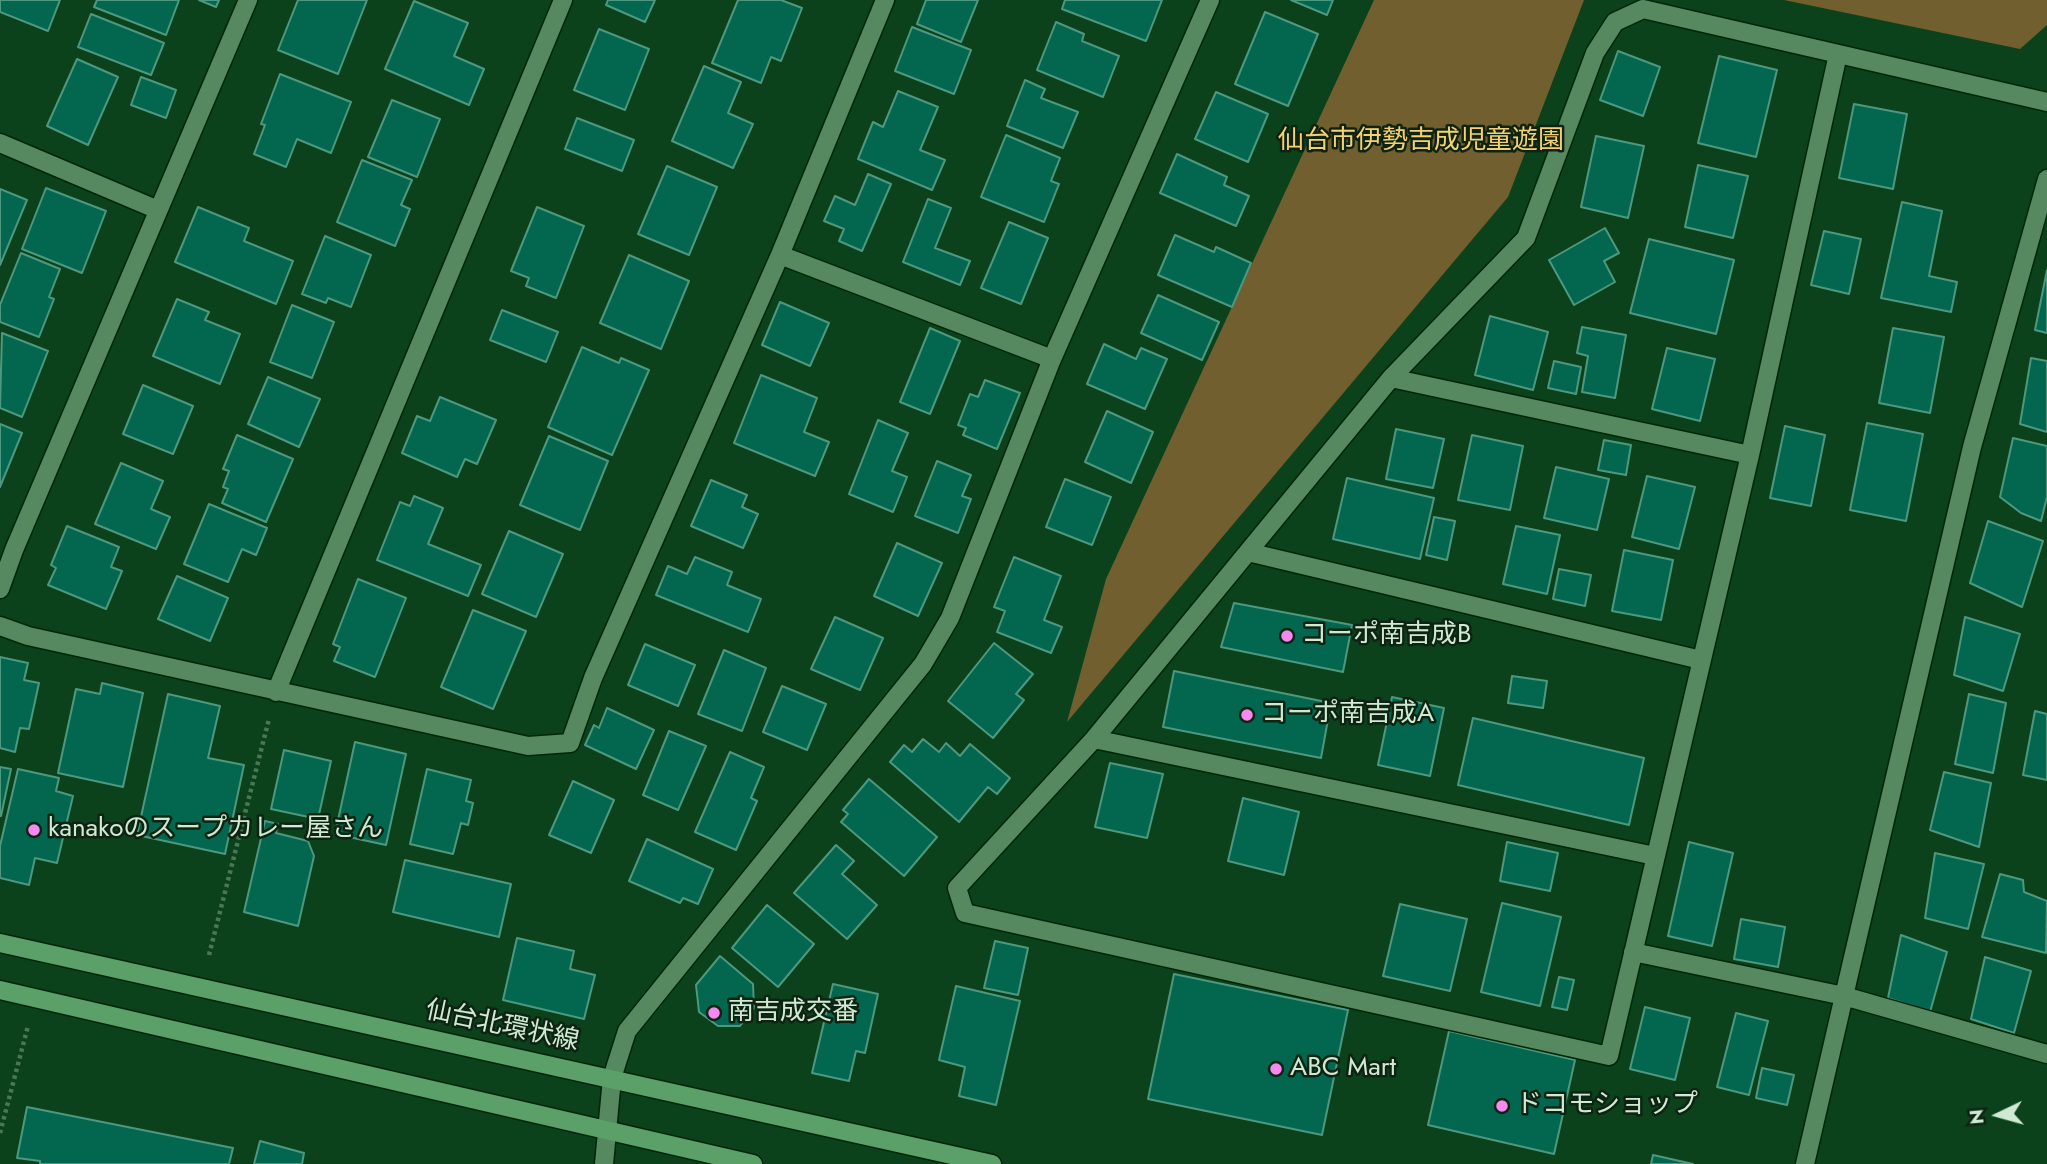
<!DOCTYPE html>
<html>
<head>
<meta charset="utf-8">
<style>
	body { margin:0 }
	#map { position:relative; width:2047px; height:1164px; overflow:hidden; background:#0b421c; font-family:Jost,sans-serif }
	canvas { display:block }
	.north { position:absolute; left:1963px; top:1080px; width:70px; height:70px; -webkit-text-stroke:5px #0e2312; paint-order:stroke; rotate:265deg; font-size:19px; font-weight:700; line-height:28px; text-align:center; color:#cfead3 }
	.north::after { content:''; display:block; margin:auto; width:24px; height:32px; background:#cfead3; clip-path:polygon(50% 0,100% 100%,50% 72%,0 100%) }
</style>
</head>
<body>
<div id="map">
<canvas width="2047" height="1164"></canvas>
<div class="north">N</div>
</div>
<script>
const g = document.querySelector('canvas').getContext('2d');
g.lineJoin = 'round';
function fill(path, color) { g.fillStyle = color; g.fill(path, 'evenodd'); }
function strokePath(path, color, width, dash) { g.strokeStyle = color; g.lineWidth = width; g.lineCap = dash ? 'butt' : 'round'; g.setLineDash(dash || []); g.stroke(path); }
function label(font, color, halo, rows, align = 'center') {
  g.font = font + ' Jost,"Noto Sans JP",sans-serif'; g.lineWidth = 5; g.setLineDash([]); g.textBaseline = 'middle'; g.strokeStyle = halo; g.fillStyle = color; for (const [text, x, y, turn = 0] of rows) {
    g.save(); g.translate(x, y); g.rotate((+turn || 0) * Math.PI / 180); g.textAlign = isNaN(turn) ? turn : align; if (halo) g.strokeText(text, 0, 0); g.fillText(text, 0, 0); g.restore();
  }
}
const green = new Path2D(`
	M1374 0H1584L1508 197 1067 722 1106 579Z
	M1784 0H2047V25L2020 49Z`);
const building = new Path2D(`
	M0 0H60L48 31 0 12Z
	M97 0H179L166 35 94 7Z
	M199 0H219L216 7Z
	M298 0H367L338 74 278 50Z
	M608 0H655L645 22 606 5Z
	M738 0H781L802 8 781 61 771 57 761 83 712 63Z
	M926 0H978L961 42 917 24Z
	M1065 0H1162L1146 41 1062 9Z
	M1291 0H1333L1327 15Z
	M414 1 468 23 454 56 484 69 469 105 385 69Z
	M1265 12 1318 34 1288 106 1235 84Z
	M91 14 164 43 151 75 78 47Z
	M1056 22 1084 34 1082 41 1119 56 1103 97 1037 70Z
	M912 27 971 50 954 94 895 71Z
	M599 29 649 49 625 110 574 90Z
	M1618 51 1660 67 1643 116 1600 100Z
	M1719 56 1777 70 1756 157 1698 143Z
	M77 59 118 77 88 145 47 126Z
	M704 66 741 82 728 113 753 124 733 168 672 141Z
	M280 74 351 102 331 153 297 139 286 167 254 154 265 125 261 124Z
	M141 77 176 90 166 118 131 105Z
	M1025 80 1045 89 1041 98 1078 112 1063 148 1007 126Z
	M898 91 938 107 920 150 945 160 932 190 858 159 873 122 883 127Z
	M1216 92 1268 114 1248 162 1195 139Z
	M392 100 440 119 417 177 368 157Z
	M1854 104 1907 114 1893 189 1839 178Z
	M577 118 634 140 622 171 565 149Z
	M1006 135 1060 158 1051 181 1059 184 1044 222 981 197Z
	M1596 136 1644 146 1628 218 1581 207Z
	M1177 154 1227 177 1224 185 1249 196 1236 226 1160 193Z
	M362 160 412 180 401 205 410 209 395 246 337 222Z
	M1698 165 1748 176 1733 238 1685 227Z
	M667 166 717 187 689 255 638 234Z
	M868 174 891 184 862 251 839 241 844 229 824 221 835 196 855 205Z
	M46 188 106 211 82 273 22 249Z
	M0 189 27 200 0 265Z
	M928 199 951 208 935 248 970 261 960 285 903 262Z
	M1902 202 1942 211 1929 276 1957 282 1951 312 1881 298Z
	M198 207 249 228 244 241 293 261 276 304 175 262Z
	M537 207 584 226 556 298 526 286 529 278 511 271Z
	M1009 222 1048 238 1021 304 981 288Z
	M1605 228 1619 253 1604 261 1615 282 1574 305 1549 260Z
	M1824 231 1861 239 1849 294 1811 285Z
	M1175 235 1214 252 1216 247 1251 263 1232 307 1158 275Z
	M325 236 371 255 351 307 328 298 326 303 302 294Z
	M1649 239 1734 260 1716 334 1630 313Z
	M21 253 60 269 49 297 54 299 39 337 0 322V305Z
	M629 255 689 281 661 349 600 323Z
	M2047 270V333L2035 330Z
	M1158 295 1219 322 1202 360 1141 333Z
	M177 299 209 312 205 320 240 334 220 384 153 356Z
	M780 302 829 323 810 366 762 345Z
	M292 305 334 322 312 378 270 362Z
	M502 310 558 332 546 362 490 340Z
	M1490 316 1548 332 1533 390 1475 375Z
	M1582 327 1626 335 1615 398 1582 392 1588 356 1577 353Z
	M930 328 960 341 930 414 900 402Z
	M1893 328 1944 337 1930 413 1879 403Z
	M2 333 48 351 22 417 0 408Z
	M1104 344 1136 359 1141 348 1167 359 1145 409 1087 384Z
	M582 347 619 363 621 358 649 370 612 455 548 427Z
	M1667 348 1715 359 1700 421 1652 409Z
	M2031 358 2047 361V432L2020 424Z
	M1554 361 1581 367 1576 394 1548 388Z
	M761 375 817 398 804 432 829 442 815 476 734 443Z
	M268 377 320 399 299 447 248 424Z
	M985 380 1020 393 997 449 963 435 966 428 958 425 970 394 978 397Z
	M143 385 193 406 173 454 123 434Z
	M440 397 496 420 477 464 465 459 457 477 402 453 417 416 430 421Z
	M1107 411 1153 432 1131 483 1085 462Z
	M878 420 908 433 892 471 907 477 893 512 849 494Z
	M1867 423 1923 434 1906 521 1850 510Z
	M0 424 22 433 0 487Z
	M1785 426 1825 435 1811 506 1770 498Z
	M1396 429 1444 439 1433 488 1386 479Z
	M237 435 293 459 266 522 222 503 228 489 223 487 229 471 223 469Z
	M1472 435 1523 446 1510 510 1458 500Z
	M549 436 608 461 580 530 520 505Z
	M2013 438 2047 446V497L2041 521 2021 513 2000 497Z
	M1604 440 1631 445 1626 475 1598 470Z
	M937 461 971 475 962 496 971 499 958 533 915 516Z
	M121 463 163 481 151 509 170 517 156 549 95 524Z
	M1556 467 1609 479 1597 530 1544 518Z
	M1647 476 1695 487 1679 549 1632 537Z
	M1347 478 1434 498 1420 559 1333 539Z
	M1065 479 1111 497 1092 545 1046 527Z
	M711 480 747 495 742 507 758 514 743 548 691 526Z
	M414 496 443 508 428 544 481 565 468 596 377 560 400 502 410 506Z
	M209 504 267 528 256 555 242 549 228 582 184 564Z
	M1434 517 1455 521 1447 560 1426 555Z
	M1988 521 2043 541 2022 607 1970 583Z
	M67 526 119 547 111 567 122 571 106 609 48 585 56 568 51 565Z
	M1516 526 1560 535 1547 594 1503 584Z
	M509 531 563 554 536 617 482 594Z
	M897 543 942 563 918 616 874 596Z
	M1624 550 1673 560 1661 620 1612 611Z
	M695 557 732 572 727 585 761 599 748 632 656 595 668 566 687 574Z
	M1014 557 1061 576 1044 620 1062 627 1051 653 997 632 1005 611 994 607Z
	M1559 569 1591 575 1585 606 1553 599Z
	M177 576 228 598 210 641 158 619Z
	M358 579 406 598 375 677 334 661 340 647 333 644Z
	M1234 603 1352 625 1343 672 1221 647Z
	M473 610 526 631 493 709 441 687Z
	M835 617 883 638 860 690 811 669Z
	M1965 617 2020 634 2003 691 1954 675Z
	M994 643 1033 674 1016 694 1024 700 993 738 948 701Z
	M645 644 695 665 678 706 628 685Z
	M724 650 766 668 742 731 698 714Z
	M0 657 28 663 24 680 39 683 29 729 20 728 15 752 0 748Z
	M1174 671 1331 703 1321 758 1163 727Z
	M1512 676 1547 681 1543 708 1508 703Z
	M102 683 143 693 123 787 58 773 76 689 100 694Z
	M782 686 826 704 807 750 763 732Z
	M168 694 220 706 208 758 244 765 225 854 137 835Z
	M1969 694 2006 703 1993 773 1955 764Z
	M1392 697 1444 708 1430 776 1378 765Z
	M607 708 654 730 636 769 585 745 594 725 599 728Z
	M2035 711 2047 714V780L2023 775Z
	M1473 718 1644 758 1629 825 1458 785Z
	M669 731 706 746 678 810 643 795Z
	M923 739 939 752 946 743 960 756 970 744 1010 778 997 794 988 787 959 822 890 762 904 745 912 752Z
	M355 742 406 754 386 845 335 834Z
	M284 750 331 761 318 819 271 809Z
	M730 752 764 767 751 798 757 801 736 850 695 832Z
	M1110 763 1163 774 1147 838 1095 827Z
	M0 767 11 769 1 816H0Z
	M18 769 59 778 56 791 73 796 57 863 35 858 29 885 0 878V846Z
	M427 769 471 780 466 801 473 803 468 825 461 823 453 854 410 844Z
	M1944 772 1991 783 1979 847 1930 830Z
	M869 779 937 837 904 876 841 822 848 814 843 810Z
	M573 781 614 800 591 853 549 835Z
	M1243 798 1299 812 1284 875 1228 861Z
	M265 821 278 824 276 833 308 841 314 856 298 926 244 912Z
	M647 839 713 869 698 904 683 898 680 903 629 881Z
	M1507 842 1558 853 1550 891 1500 881Z
	M1689 842 1733 853 1712 946 1668 936Z
	M836 845 854 861 842 874 877 905 847 939 794 893Z
	M1935 853 1984 864 1968 929 1925 918Z
	M405 860 511 884 499 937 393 912Z
	M2000 874 2023 880 2024 892 2047 901 2046 953 1982 937Z
	M1502 903 1561 917 1540 1006 1481 992Z
	M1400 904 1467 919 1450 991 1383 976Z
	M767 905 814 944 778 987 732 948Z
	M1741 919 1785 927 1778 967 1734 959Z
	M1901 935 1947 952 1930 1012 1888 998Z
	M517 938 574 951 570 969 595 975 584 1019 503 1000Z
	M995 941 1028 948 1018 995 984 988Z
	M720 956 753 984 754 1008 740 1026H718L699 1012 696 985Z
	M1985 957 2031 971 2014 1033 1971 1019Z
	M1174 974 1348 1010 1322 1135 1148 1099Z
	M1559 977 1574 980 1567 1010 1552 1007Z
	M833 984 878 994 865 1053 856 1051 849 1081 812 1073Z
	M956 986 1020 1001 996 1105 959 1096 965 1067 939 1060Z
	M1645 1007 1690 1018 1675 1080 1630 1069Z
	M1736 1013 1768 1021 1749 1095 1717 1087Z
	M1449 1031 1575 1060 1554 1154 1428 1125Z
	M1762 1068 1794 1075 1787 1105 1756 1098Z
	M27 1107 233 1148 229 1164H40V1161L17 1158Z
	M260 1141 304 1153 302 1164H254Z
	M1653 1155 1693 1164H1651Z`);
const path = new Path2D(`
	M209 955 269 719
	M0 1133 28 1026`);
const minor = new Path2D(`
	M1838 54 1750 455 1609 1056 965 913 957 888 1094 739 1391 378 1526 238 1595 53 1615 22 1643 9 2047 102
	M0 143 158 210
	M780 255 1052 359
	M1391 378 1750 455
	M1248 552 1701 660
	M0 589 14 550 248 0
	M0 626 28 636 528 746 570 743 593 678 780 255 885 0
	M276 692 563 0
	M1094 739 1655 856
	M1633 952 1844 996 1972 447 2047 179
	M604 1164 612 1078 627 1031 923 664 950 618 1052 359 1210 0
	M1805 1164 1844 996 2047 1054`);
const major = new Path2D(`
	M0 943 992 1164
	M0 990 753 1164`);
const markers = [
	[1287,636,7,"#f589ef"],
	[1247,715,7,"#f589ef"],
	[34,830,7,"#f589ef"],
	[714,1013,7,"#f589ef"],
	[1276,1069,7,"#f589ef"],
	[1502,1106,7,"#f589ef"]
];
const parkNames = [
	["仙台市伊勢吉成児童遊園",1421,142]
];
const poiNames = [
	["コーポ南吉成B",1301,636],
	["コーポ南吉成A",1261,715],
	["kanakoのスープカレー屋さん",48,830],
	["南吉成交番",728,1013],
	["ABC Mart",1290,1069],
	["ドコモショップ",1516,1106]
];
const streetNames = [
	["仙台北環状線",502,1027,12]
];
fill(green, '#715f2f');
fill(building, '#02674e');
strokePath(building, '#4d987f', 2);
strokePath(minor, '#00260a', 21);
strokePath(major, '#00260a', 21);
strokePath(path, '#4a7857', 4.5, [3.5, 3.5]);
strokePath(minor, '#56895f', 18);
strokePath(major, '#5b9f69', 18);
for (const [x, y, r, color] of markers) { const dot = new Path2D(); dot.arc(x, y, r, 0, 2 * Math.PI); g.fillStyle = color; g.fill(dot); strokePath(dot, '#0e2312', 2.5); }
label('26px', '#f4d072', '#0e2312', parkNames);
label('26px', '#cfead3', '#0e2312', poiNames, 'left');
label('26px', '#cfead3', '#0e2312', streetNames);
</script>
</body>
</html>
